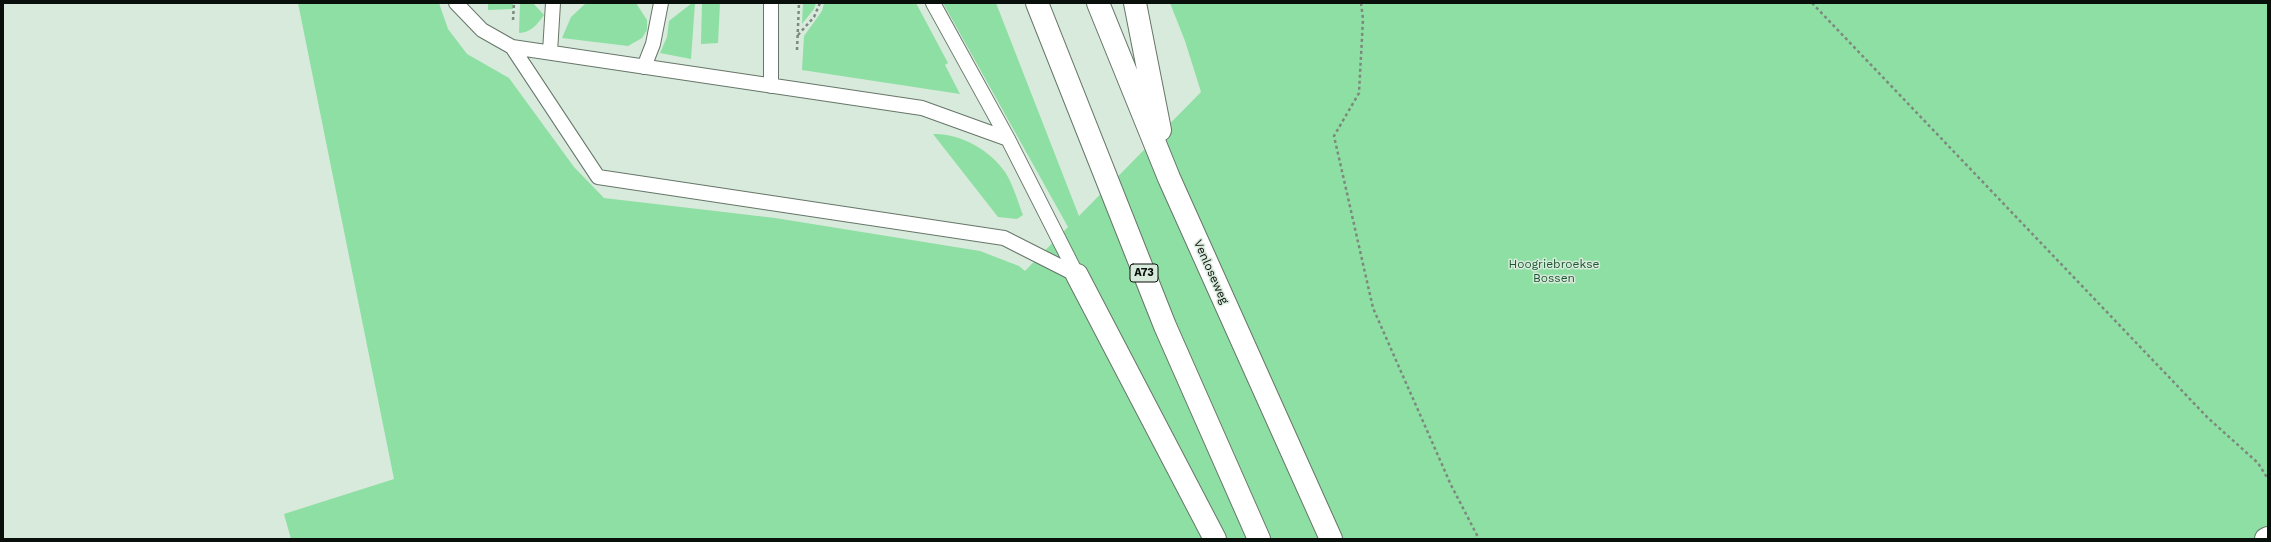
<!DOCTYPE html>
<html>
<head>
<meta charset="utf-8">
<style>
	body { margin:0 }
	#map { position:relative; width:2271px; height:542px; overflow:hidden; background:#d8eadb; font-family:"Work Sans",sans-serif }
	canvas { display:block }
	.frame { position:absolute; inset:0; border:4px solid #090f0a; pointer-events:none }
</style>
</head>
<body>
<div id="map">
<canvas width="2271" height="542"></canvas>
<div class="frame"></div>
</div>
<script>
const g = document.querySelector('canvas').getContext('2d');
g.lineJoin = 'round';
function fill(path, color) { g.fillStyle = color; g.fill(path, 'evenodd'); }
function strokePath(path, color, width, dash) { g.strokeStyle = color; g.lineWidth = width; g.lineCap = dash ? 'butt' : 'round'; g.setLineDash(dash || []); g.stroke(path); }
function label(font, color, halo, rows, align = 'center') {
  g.font = font + ' "Work Sans",sans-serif'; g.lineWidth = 3; g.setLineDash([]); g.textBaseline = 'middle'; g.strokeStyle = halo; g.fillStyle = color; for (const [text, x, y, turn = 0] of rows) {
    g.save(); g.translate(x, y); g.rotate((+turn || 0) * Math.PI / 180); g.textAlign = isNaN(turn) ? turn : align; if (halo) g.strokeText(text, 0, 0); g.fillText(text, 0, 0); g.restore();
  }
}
const green = new Path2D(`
	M298 3H439L448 29 467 54 509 78 574 167 604 198 775 218 980 251 1019 266 1025 271 1068 227 943 3H996L1079 216 1201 92 1185 41 1170 3H2268V539H291L284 514 394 479Z
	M488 3H513V9L488 10Z
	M520 3H533L544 15C538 24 530 33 519 33Z
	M586 3H636L647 20V30L642 38 628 46 562 38 571 17Z
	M692 3H695L691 59 660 53 667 37 669 21Z
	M702 3H720L718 43 701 44Z
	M803 3H816L814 9 802 24Z
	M824 3H916L948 63 945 65 960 94 802 70 804 36 822 11Z
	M933 134C960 133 990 150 1005 172 1013 184 1018 202 1023 215L1017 219 998 217Z`);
const path = new Path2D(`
	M1361 3 1363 19 1359 93 1334 136 1373 308 1451 485 1479 539
	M1812 3 2208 418 2258 463 2268 479
	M513 20 514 3
	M798 35 814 17 820 3
	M797 50 799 3`);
const service = new Path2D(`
	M456 3 482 30 512 47 922 108 1008 139
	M771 3V86
	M933 3 1008 139 1077 275
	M512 47 598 177 1004 238 1077 275
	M550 52 553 3
	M644 67 653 44 661 3`);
const tertiary = new Path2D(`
	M2266 539 2268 538`);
const motorway = new Path2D(`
	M1037 3 1165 326 1259 539
	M1098 3 1169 178 1331 539
	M1135 3 1160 130
	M1077 275 1215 539`);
const shields = [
	[1144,273,28]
];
const shieldNames = [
	["A73",1144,273]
];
const parkNames = [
	["Hoogriebroekse",1554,264],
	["Bossen",1554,278]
];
const streetNames = [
	["Venloseweg",1211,272,66]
];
fill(green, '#8edfa3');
strokePath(service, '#667669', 16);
strokePath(tertiary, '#667669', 24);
strokePath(motorway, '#667669', 24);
strokePath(path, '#7c897e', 2.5, [3, 3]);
strokePath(service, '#fff', 14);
strokePath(tertiary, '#fff', 22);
strokePath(motorway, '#fff', 22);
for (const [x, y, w] of shields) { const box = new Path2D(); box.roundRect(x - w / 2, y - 9, w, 18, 3); g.fillStyle = '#d8eadb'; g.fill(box); strokePath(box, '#090f0a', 1); }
label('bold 11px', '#090f0a', null, shieldNames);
label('12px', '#1c5831', '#d8eadb', parkNames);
label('12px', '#090f0a', '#d8eadb', streetNames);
</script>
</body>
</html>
